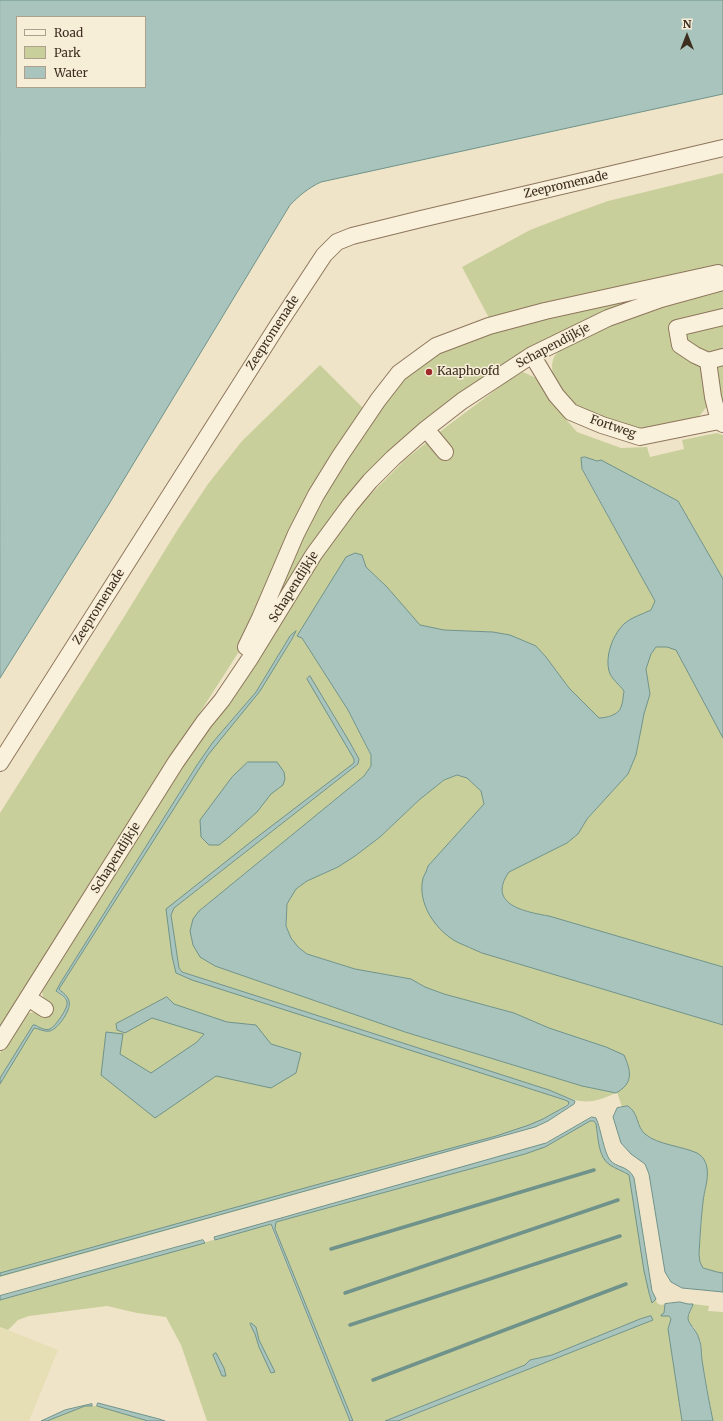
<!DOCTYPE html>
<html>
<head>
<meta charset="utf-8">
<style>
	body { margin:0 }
	#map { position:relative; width:723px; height:1421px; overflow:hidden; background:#f0e4c8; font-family:Merriweather,serif }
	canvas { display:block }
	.legend { position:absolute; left:16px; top:16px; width:130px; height:72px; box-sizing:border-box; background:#f7eed8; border:1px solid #ada18e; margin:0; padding:5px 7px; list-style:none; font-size:12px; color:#3d2e20 }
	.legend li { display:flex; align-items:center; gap:8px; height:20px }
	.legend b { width:20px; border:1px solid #ada18e }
	.north { position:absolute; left:667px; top:16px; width:40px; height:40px; -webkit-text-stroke:3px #f7eed8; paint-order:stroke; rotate:0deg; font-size:11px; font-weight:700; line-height:16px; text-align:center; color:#3d2e20 }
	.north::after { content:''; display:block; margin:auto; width:14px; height:18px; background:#3d2e20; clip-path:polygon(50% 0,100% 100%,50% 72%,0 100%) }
</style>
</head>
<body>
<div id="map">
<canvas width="723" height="1421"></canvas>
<ul class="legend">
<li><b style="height:5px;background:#faf1dc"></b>Road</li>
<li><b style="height:11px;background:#c9cf9b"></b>Park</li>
<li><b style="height:11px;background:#a9c4bc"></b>Water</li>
</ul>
<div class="north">N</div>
</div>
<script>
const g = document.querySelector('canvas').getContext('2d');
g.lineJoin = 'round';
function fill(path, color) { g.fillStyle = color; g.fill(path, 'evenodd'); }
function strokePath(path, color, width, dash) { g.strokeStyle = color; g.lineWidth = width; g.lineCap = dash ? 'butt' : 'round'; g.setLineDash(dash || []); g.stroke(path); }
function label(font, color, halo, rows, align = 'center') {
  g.font = font + ' Merriweather,serif'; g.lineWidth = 3; g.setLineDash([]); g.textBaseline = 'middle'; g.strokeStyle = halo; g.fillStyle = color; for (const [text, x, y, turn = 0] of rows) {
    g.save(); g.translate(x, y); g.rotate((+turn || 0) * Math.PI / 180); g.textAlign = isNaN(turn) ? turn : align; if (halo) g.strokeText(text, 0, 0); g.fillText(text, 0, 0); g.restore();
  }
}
const farmland = new Path2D(`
	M0 1327 58 1350 29 1421H0Z`);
const green = new Path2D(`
	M723 173V267L692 272 489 318 462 267 530 230 569 215 608 201Z
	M697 281 528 349 496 369 457 398 416 430 271 615 295 545 333 474 405 376 427 359 490 329Z
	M723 287V408L708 405 701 414 695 420 638 430 575 407C564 396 548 377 553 360 554 355 560 350 564 346L623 317Z
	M320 365 363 408 240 650 77 904 0 1033V813L124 617 178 529 208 484 242 441Z
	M523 372 536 378 557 409 577 432 621 448 647 447 650 457 684 449 682 440 717 433 723 435V579L678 501 597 461 585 457 581 458 582 470 655 601 651 610 626 622 609 672 624 691C623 696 623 703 621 707 619 715 606 718 599 718L569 688 546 657 536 646 510 635 493 632 444 630 420 626 387 587 366 567 362 555 302 638 348 710 371 756V766L364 776 199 911 215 966 405 1032 582 1086 616 1093C586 1107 578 1102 549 1090L182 972 179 968 171 915 174 908 358 764 359 759 349 741 310 676 357 763 169 910 177 973 571 1102 535 1125 471 1145 0 1277V1080L34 1026 42 1030H52L70 1006 67 1003C67 1009 56 1027 50 1029 45 1031 40 1027 35 1025H33L0 1078V1053L20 1020 28 1013 37 1012 44 1000 42 992 43 987 152 810 326 547 346 519 406 459 446 427 509 380ZM295 632 292 639 255 695 205 757 58 990 67 1001 64 998 56 991 61 982 197 765 213 742 256 692 290 636Z
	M656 647H667L676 650 723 738V967L549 916C526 912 486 905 509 872L567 843 578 834 587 819 628 774 636 755 644 714 650 694 646 669 651 654Z
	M457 775 467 778 481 791 484 805 428 866 423 879V895L427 910 456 941 482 953 723 1025V1273L717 1272 703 1268 700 1262 699 1254 703 1200 707 1182 654 1139C651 1138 647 1136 645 1134 636 1126 639 1113 628 1106L622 1107 617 1092 621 1090 606 1047 549 1028 514 1013 444 994 425 987 411 979 355 969 307 954 298 947 291 938 286 926 287 904 296 889 307 881 338 867 355 856 380 837 419 800 444 780Z
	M590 1121 594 1122 596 1124C598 1137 598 1157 610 1165 616 1169 623 1171 629 1175L649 1293 652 1302 656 1299 657 1303 661 1305 665 1304 664 1313 671 1319 668 1329 682 1421H398L653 1320 651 1316 640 1319 552 1355 530 1360 525 1365 384 1421H353L284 1251 275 1229 276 1222 525 1154Z
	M270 1224 350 1421H207L181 1345 166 1317 137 1313 107 1306 29 1316 18 1320 8 1330 0 1327V1300Z
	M693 1304 709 1306 708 1311 723 1312V1421H713L702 1360 701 1343 694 1327 689 1325C686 1314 692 1313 693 1304Z
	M85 1406H97L148 1421H47Z`);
const water = new Path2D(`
	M0 0H723V94L321 182C308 188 299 196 290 205L109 504 0 678ZM17 17H145V87H17Z
	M585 457 597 461 601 460 678 501 723 579V738L676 650 667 647H656L651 654 646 669 650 694 644 714 636 755 628 774 587 819 578 834 567 843 509 872C486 905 526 912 549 916L723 967V1025L482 953C474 949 465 946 457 942 435 930 417 903 423 878 425 874 427 870 428 866L484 804 481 791 467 778 457 775 444 780 419 800 380 837 355 856 338 867 307 881 296 889 287 904 286 926 291 938 298 947 307 954 355 969 411 979 425 987 444 994 514 1013 549 1028 606 1047 624 1055C631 1071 634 1083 616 1093L582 1086 405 1032 215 966 200 957 193 945 190 931 193 919 199 911 364 776 371 766V755L348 710 302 638 297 636 346 557 355 553 362 555 366 567 387 587 420 625 444 630 493 632 510 635 536 646 546 657 569 688 599 718C606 718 619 715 621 707 623 703 623 696 624 691 620 685 611 679 609 671 605 655 613 634 625 623 632 617 643 614 651 610L655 601 582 469 581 458Z
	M296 631 292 639 260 691 208 755 59 989C63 993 68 996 69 1001 72 1009 58 1029 50 1031 44 1032 40 1029 34 1028L0 1084V1078L33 1025H35C39 1027 45 1031 50 1029 55 1027 69 1007 67 1002 66 997 60 994 56 991L61 982 197 765 213 742 256 692 290 636Z
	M310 676 349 741 359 759 358 764 174 908 171 915 179 968 182 972 549 1090 575 1101 574 1104 548 1121 535 1127 0 1276V1273L312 1186 496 1136 529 1125 543 1119 568 1105 569 1102 565 1100 192 980 176 973 172 956 166 909 252 841 354 763V759L307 679Z
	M248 762H277L284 772 285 779 283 785 271 794 257 812 229 837 219 845H209L201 837 200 820 232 777Z
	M167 997 174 1004 227 1022 256 1025 271 1044 301 1053 296 1073 271 1088 216 1076 155 1118 101 1075 106 1032 123 1034 120 1054 151 1073 197 1042 204 1034 152 1018 125 1033 117 1030 116 1024Z
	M628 1106C639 1113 636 1126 645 1134 658 1145 682 1146 697 1153 703 1156 706 1162 707 1168 709 1179 704 1191 703 1202 701 1219 700 1237 699 1254L700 1262 703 1268 717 1272 723 1273V1292L682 1288 671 1282 665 1272 649 1174 645 1164 631 1154 621 1143 613 1117 617 1108Z
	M592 1117 596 1118C601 1129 604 1153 610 1160 616 1168 628 1165 634 1178L652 1291 656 1299 652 1303 649 1293 644 1271 629 1175C623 1171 616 1169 610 1165 598 1158 598 1136 596 1124L594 1121H590L545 1147 525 1154 276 1222 275 1229 284 1251 353 1421H350L271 1224 215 1240 214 1237 546 1143Z
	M203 1240 205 1243 0 1300V1296Z
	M680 1302 688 1304H693C692 1309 688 1313 688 1318 688 1324 697 1330 699 1339 702 1346 701 1353 702 1360 705 1380 709 1401 713 1421H682L668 1329 671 1319 669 1316H661V1315L664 1313 665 1304Z
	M651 1316 653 1320 420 1412 398 1421H385L525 1365 530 1360 552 1355 640 1319Z
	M251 1323 256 1327 259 1340 275 1372 271 1373 259 1347 255 1334 250 1324Z
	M216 1353 224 1368 226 1376H222L213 1355Z
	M98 1403 159 1419 165 1421H148L97 1406Z
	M92 1404V1406H85L47 1421H41L65 1410Z`);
const stream = new Path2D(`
	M331 1249 594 1170
	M345 1293 618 1200
	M350 1325 620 1236
	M373 1380 626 1284`);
const minor = new Path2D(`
	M532 355 556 395 571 412 602 425 640 437 719 421 723 424
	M708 361 695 355 680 345 677 328 723 317
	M719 421 713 397 708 361 723 357
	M426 429 445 452
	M246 647 260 618 296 534 316 495 340 456 378 400 399 373 436 346 489 326 545 311 718 273
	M0 763 278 325 324 255 337 242 352 236 421 219 723 148
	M28 998 45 1009
	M0 1042 176 762 204 722 222 700 249 660 314 554 350 505 370 481 393 458 426 429 462 401 532 355 608 318 661 299 723 282`);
const markers = [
	[429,372,4,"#9e2a2b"]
];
const streetNames = [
	["Zeepromenade",566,185,-13],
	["Zeepromenade",273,333,-57],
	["Schapendijkje",553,346,-28],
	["Fortweg",613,427,19],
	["Schapendijkje",294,587,-58],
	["Zeepromenade",99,607,-58],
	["Schapendijkje",116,858,-58]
];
const poiNames = [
	["Kaaphoofd",437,372]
];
fill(farmland, '#e6deb5');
fill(green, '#c9cf9b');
fill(water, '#a9c4bc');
strokePath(water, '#6f938a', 1);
strokePath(stream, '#6f938a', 3.5);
strokePath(minor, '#8d765c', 18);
strokePath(minor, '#faf1dc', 16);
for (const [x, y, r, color] of markers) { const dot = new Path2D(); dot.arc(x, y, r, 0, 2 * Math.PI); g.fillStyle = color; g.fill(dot); strokePath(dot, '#f7eed8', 1.5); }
label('12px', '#3d2e20', '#f7eed8', streetNames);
label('12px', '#3d2e20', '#f7eed8', poiNames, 'left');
</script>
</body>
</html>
